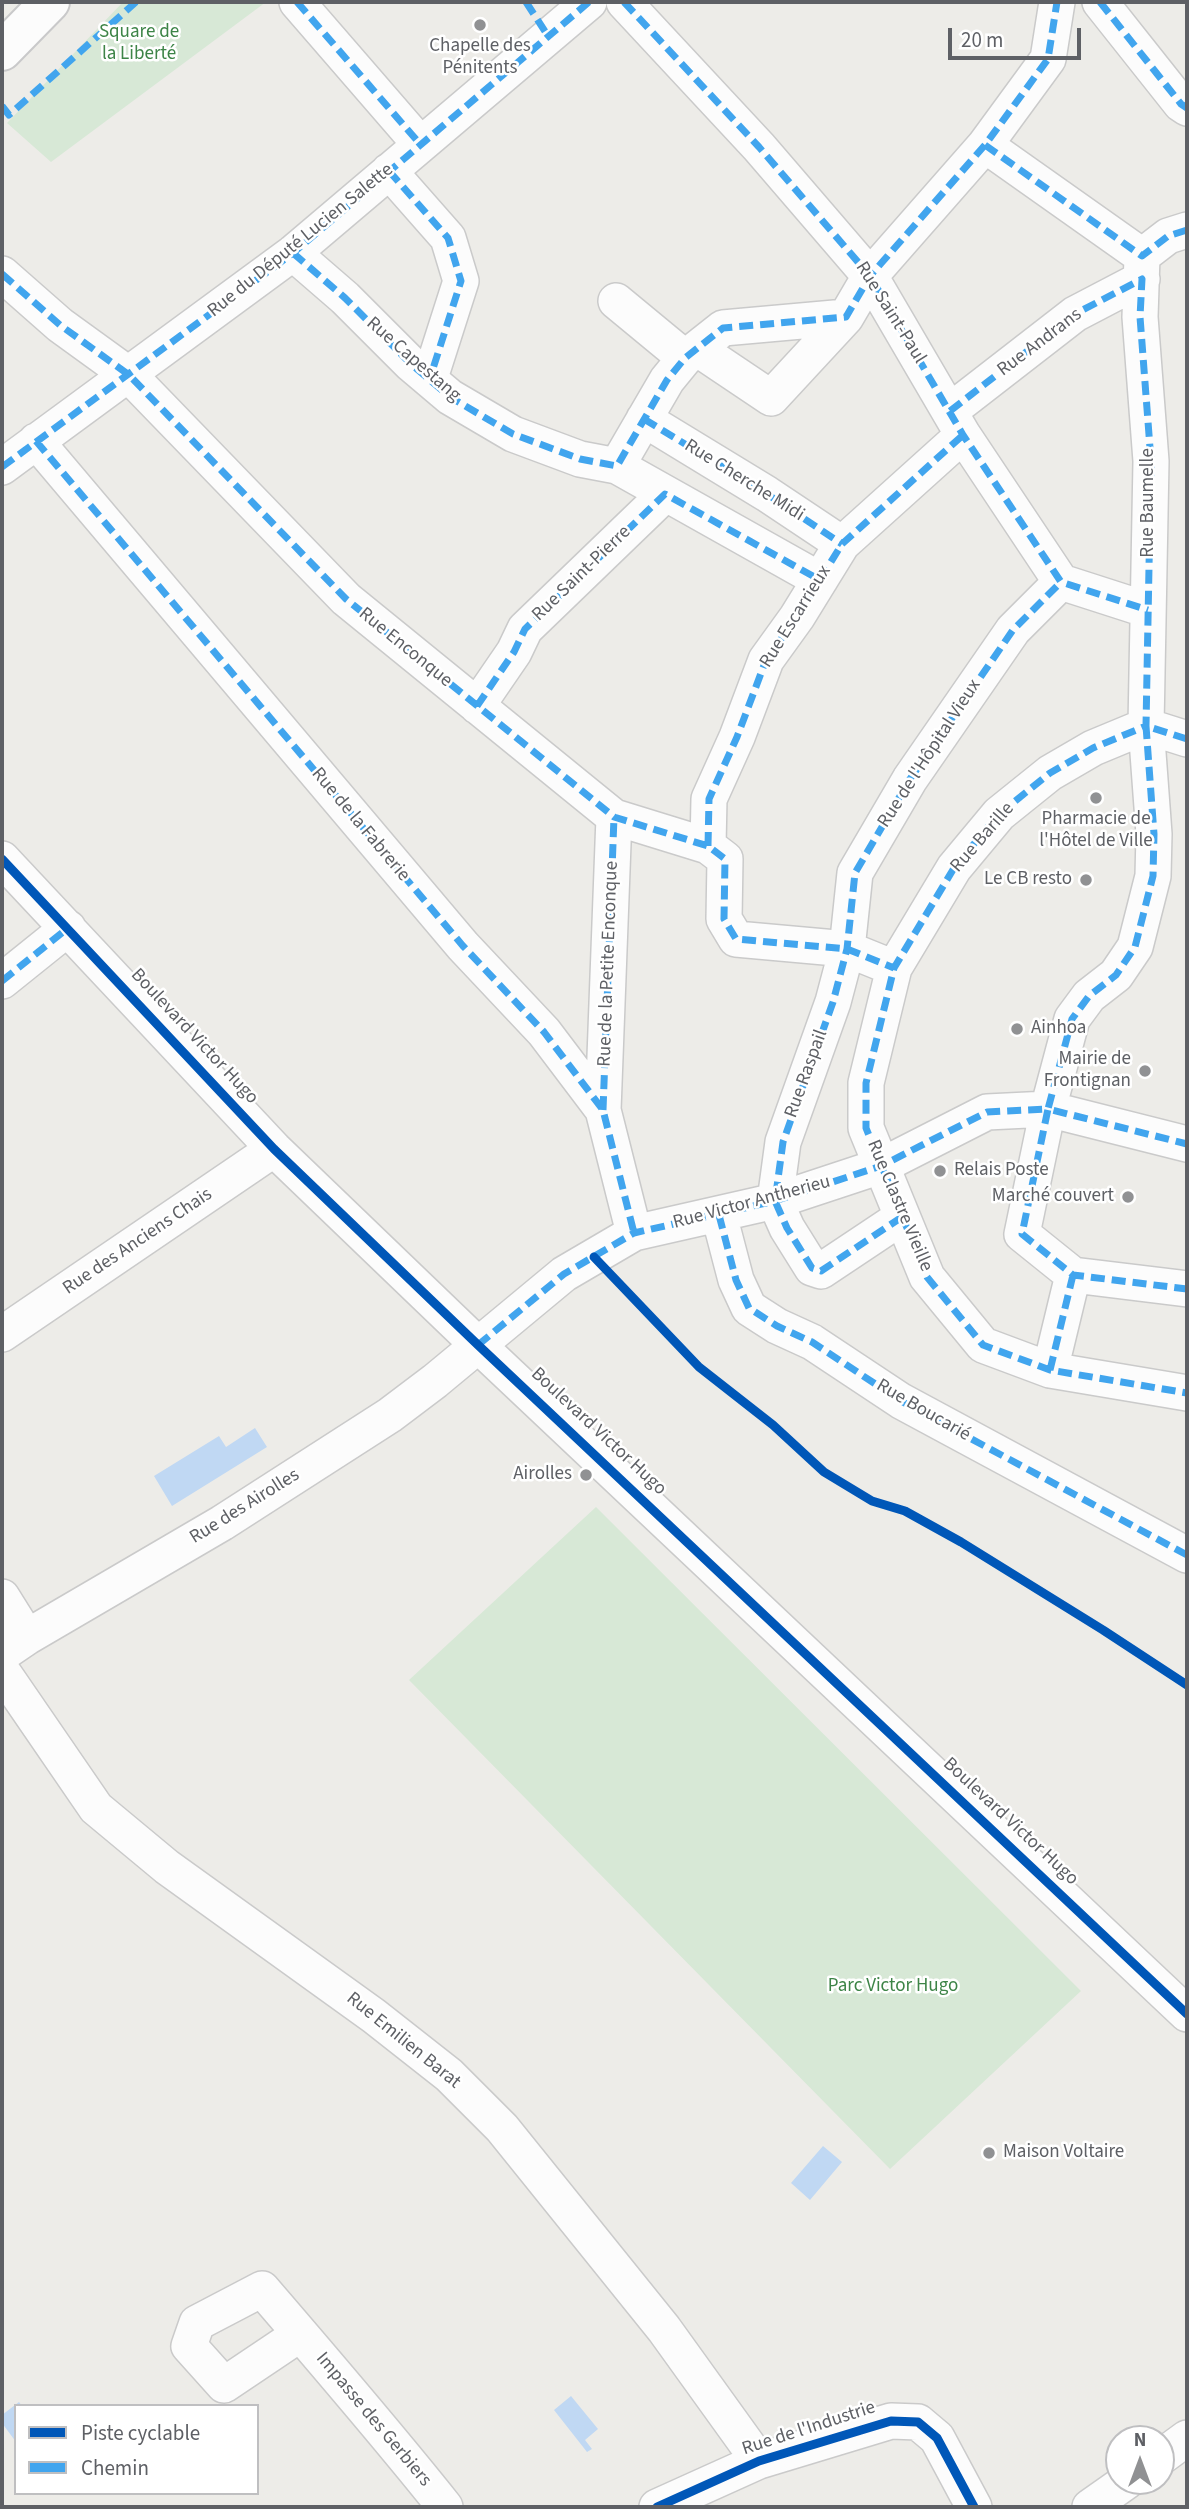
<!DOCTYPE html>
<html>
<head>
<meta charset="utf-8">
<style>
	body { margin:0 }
	#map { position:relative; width:1189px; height:2509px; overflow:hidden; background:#edece8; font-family:"Source Sans 3",sans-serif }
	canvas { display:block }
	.frame { position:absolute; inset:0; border:4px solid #5e6065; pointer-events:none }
	.legend { position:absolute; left:14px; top:2404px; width:245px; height:91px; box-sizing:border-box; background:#fff; border:2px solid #bfbfc1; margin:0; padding:9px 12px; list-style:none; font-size:21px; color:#5e6065 }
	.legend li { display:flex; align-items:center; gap:14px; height:35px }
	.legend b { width:35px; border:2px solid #bfbfc1 }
	.north { position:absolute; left:1105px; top:2425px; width:70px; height:70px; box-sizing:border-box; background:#fff; border:2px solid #bfbfc1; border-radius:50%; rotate:0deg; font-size:19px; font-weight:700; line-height:28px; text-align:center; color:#5e6065 }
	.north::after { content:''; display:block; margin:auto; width:24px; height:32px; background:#909193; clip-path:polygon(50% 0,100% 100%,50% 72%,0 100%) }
	.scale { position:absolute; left:948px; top:28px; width:133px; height:32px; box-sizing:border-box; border:4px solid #5e6065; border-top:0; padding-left:9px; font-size:21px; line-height:24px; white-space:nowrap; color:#5e6065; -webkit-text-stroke:5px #fff; paint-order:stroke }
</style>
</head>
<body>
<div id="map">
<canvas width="1189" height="2509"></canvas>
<div class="frame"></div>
<ul class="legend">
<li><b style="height:9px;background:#0057b8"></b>Piste cyclable</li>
<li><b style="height:9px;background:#41a5ee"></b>Chemin</li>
</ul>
<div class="north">N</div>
<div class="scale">20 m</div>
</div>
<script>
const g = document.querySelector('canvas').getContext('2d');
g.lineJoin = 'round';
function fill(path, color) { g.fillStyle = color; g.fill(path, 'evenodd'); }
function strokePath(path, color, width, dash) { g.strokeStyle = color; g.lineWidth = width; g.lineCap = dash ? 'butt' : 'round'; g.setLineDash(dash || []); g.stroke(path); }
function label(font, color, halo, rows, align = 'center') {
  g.font = font + ' "Source Sans 3",sans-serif'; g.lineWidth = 5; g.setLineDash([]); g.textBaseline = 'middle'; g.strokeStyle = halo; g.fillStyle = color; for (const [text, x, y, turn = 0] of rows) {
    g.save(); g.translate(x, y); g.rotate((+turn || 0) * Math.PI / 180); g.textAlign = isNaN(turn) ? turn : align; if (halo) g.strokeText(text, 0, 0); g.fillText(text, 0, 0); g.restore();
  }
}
const green = new Path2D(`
	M123 2H266L51 162 7 123Z
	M596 1507 1081 1991 890 2169 409 1680Z`);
const water = new Path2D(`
	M255 1428 267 1447 172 1506 154 1476 219 1436 226 1447Z
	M823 2146 842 2162 810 2200 791 2183Z
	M571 2396 598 2429 585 2440 592 2449 587 2452 554 2410Z
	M19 2402 22 2406H16V2442L2 2423V2415Z`);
const street = new Path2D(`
	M297 2 420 144
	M624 2 759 147 870 276 963 435 1061 582 1148 610
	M1100 2 1181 104 1187 108
	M985 145 1142 256
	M389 171 448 238 461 281 430 378
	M293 253 345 298 411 364 450 397 513 434 580 459 617 466 667 380 685 358 723 328 846 317 870 276 985 145 1048 59 1057 2
	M1142 256 1140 317 1151 461 1146 726 1093 748 1050 773 999 814 954 868 894 968 866 1083V1128L927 1277 983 1345 1050 1370 1187 1393
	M1142 256 1168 236 1187 230
	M2 274 60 325 129 375 346 599 614 817 708 846 725 859 724 919 736 939 847 949 894 968
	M616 301 685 358
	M698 349 771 398 846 317
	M950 411 1075 314 1142 279
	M644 419 767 494 842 544
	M36 441 463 946 544 1032 603 1110 634 1233
	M617 466 820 580
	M2 467 293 253 589 2
	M477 706 514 652 525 629 665 494
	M1187 739 1146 726 1154 834 1153 876 1135 947 1116 975 1089 996 1072 1019 1048 1109 1187 1144
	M708 846 709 799 737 737 766 660 797 617 842 544 963 435
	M2 859 274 1149 478 1345 1187 2014
	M2 981 68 928
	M603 1110 614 817
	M719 1215 736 1280 749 1308 777 1326 812 1342 901 1401 1187 1555
	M902 1217 821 1271 812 1268 787 1228 775 1201 783 1142 833 1002 847 949 855 873 910 779 1013 630 1061 582
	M2 1334 274 1149
	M1050 1370 1073 1275
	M2 1597 27 1637
	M2 1654 27 1637 222 1523 390 1415 435 1381 564 1274 634 1233 775 1201 881 1166 987 1112 1048 1109 1022 1234 1073 1275 1187 1289
	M2 1671 96 1808 167 1867 374 2016 449 2075 502 2128 664 2329 759 2461
	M300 2334 224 2385 189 2346 197 2323 262 2289C324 2361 386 2433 445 2507
	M1161 2457 1187 2438
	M657 2507 759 2461 891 2421 918 2422 937 2438 974 2507
	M1090 2507 1127 2481`);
const secondary = new Path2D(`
	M2 51 50 2`);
const quiet = new Path2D(`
	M297 2 420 144
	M526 2 548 36
	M624 2 759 147 870 276 963 435 1061 582 1148 610
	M1100 2 1181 104 1187 108
	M2 106 9 115 136 2
	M985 145 1142 256 1168 236 1187 230
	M389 171 448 238 461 281 430 378
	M293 253 345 298 411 364 450 397 513 434 580 459 617 466 667 380 685 358 723 328 846 317 870 276 985 145 1048 59 1057 2
	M2 274 60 325 129 375 346 599 614 817 708 846 725 859 724 919 736 939 847 949 894 968
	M950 411 1075 314 1142 279 1140 317 1151 461 1146 726 1093 748 1050 773 999 814 954 868 894 968 866 1083V1128L927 1277 983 1345 1050 1370 1187 1393
	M644 419 767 494 842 544
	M36 441 463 946 544 1032 603 1110 634 1233
	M2 467 293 253 589 2
	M477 706 514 652 525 629 665 494 820 580
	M1187 739 1146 726 1154 834 1153 876 1135 947 1116 975 1089 996 1072 1019 1048 1109 1187 1144
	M708 846 709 799 737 737 766 660 797 617 842 544 963 435
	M2 981 68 928
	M603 1110 614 817
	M719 1215 736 1280 749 1308 777 1326 812 1342 901 1401 1187 1555
	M902 1217 821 1271 812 1268 787 1228 775 1201 783 1142 833 1002 847 949 855 873 910 779 1013 630 1061 582
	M478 1345 564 1274 634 1233 775 1201 881 1166 987 1112 1048 1109 1022 1234 1073 1275 1187 1289
	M1050 1370 1073 1275`);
const cycleway = new Path2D(`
	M2 859 274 1149 478 1345 1187 2014
	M594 1257 699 1367 773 1425 824 1472 872 1501 905 1511 961 1542 1103 1630 1187 1685
	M657 2507 759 2461 891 2421 918 2422 937 2438 974 2507`);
const markers = [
	[480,25,7,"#909193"],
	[1096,798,7,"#909193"],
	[1086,880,7,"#909193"],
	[1017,1029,7,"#909193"],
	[1145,1071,7,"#909193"],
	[940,1171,7,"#909193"],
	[1128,1197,7,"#909193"],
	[586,1475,7,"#909193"],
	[989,2153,7,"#909193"]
];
const parkNames = [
	["Square de",139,33],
	["la Liberté",139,55],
	["Parc Victor Hugo",893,1987]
];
const poiNames = [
	["Chapelle des",480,47,"center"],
	["Pénitents",480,69,"center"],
	["Pharmacie de",1096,820,"center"],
	["l'Hôtel de Ville",1096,842,"center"],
	["Le CB resto",1072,880],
	["Ainhoa",1031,1029,"left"],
	["Mairie de",1131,1060],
	["Frontignan",1131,1082],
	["Relais Poste",954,1171,"left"],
	["Marché couvert",1114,1197],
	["Airolles",572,1475],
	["Maison Voltaire",1003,2153,"left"]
];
const streetNames = [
	["Rue du Député Lucien Salette",301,241,-39],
	["Rue Saint-Paul",890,313,58],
	["Rue Andrans",1040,343,-37],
	["Rue Capestang",413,360,41],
	["Rue Cherche Midi",744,481,32],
	["Rue Baumelle",1149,503,-90],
	["Rue Saint-Pierre",582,574,-44],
	["Rue Escarrieux",796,617,-58],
	["Rue Enconque",405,648,39],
	["Rue de l'Hôpital Vieux",930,754,-57],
	["Rue de la Fabrerie",360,825,50],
	["Rue Barille",983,838,-49],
	["Rue de la Petite Enconque",609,964,-88],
	["Boulevard Victor Hugo",194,1037,47],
	["Rue Raspail",807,1074,-70],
	["Rue Victor Antherieu",752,1203,-15],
	["Rue Clastre Vieille",899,1206,67],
	["Rue des Anciens Chais",138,1242,-34],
	["Rue Boucarié",923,1411,30],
	["Boulevard Victor Hugo",598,1432,43],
	["Rue des Airolles",245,1507,-32],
	["Boulevard Victor Hugo",1010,1822,43],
	["Rue Emilien Barat",403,2041,39],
	["Impasse des Gerbiers",373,2420,50],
	["Rue de l'Industrie",809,2429,-18]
];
fill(green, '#d7e8d6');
fill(water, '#c0d8f3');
strokePath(street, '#cacaca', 38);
strokePath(secondary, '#c9c9ca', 42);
strokePath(street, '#fcfcfc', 35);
strokePath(secondary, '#fcfcfc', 38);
strokePath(quiet, '#41a5ee', 7, [14, 7]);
strokePath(cycleway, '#0057b8', 9);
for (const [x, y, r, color] of markers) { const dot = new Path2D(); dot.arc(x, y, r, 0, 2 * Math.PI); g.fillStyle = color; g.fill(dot); strokePath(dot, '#fff', 2.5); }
label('19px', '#3d8447', '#fff', parkNames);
label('19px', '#5e6065', '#fff', poiNames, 'right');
label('19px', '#5e6065', '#fff', streetNames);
</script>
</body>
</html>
